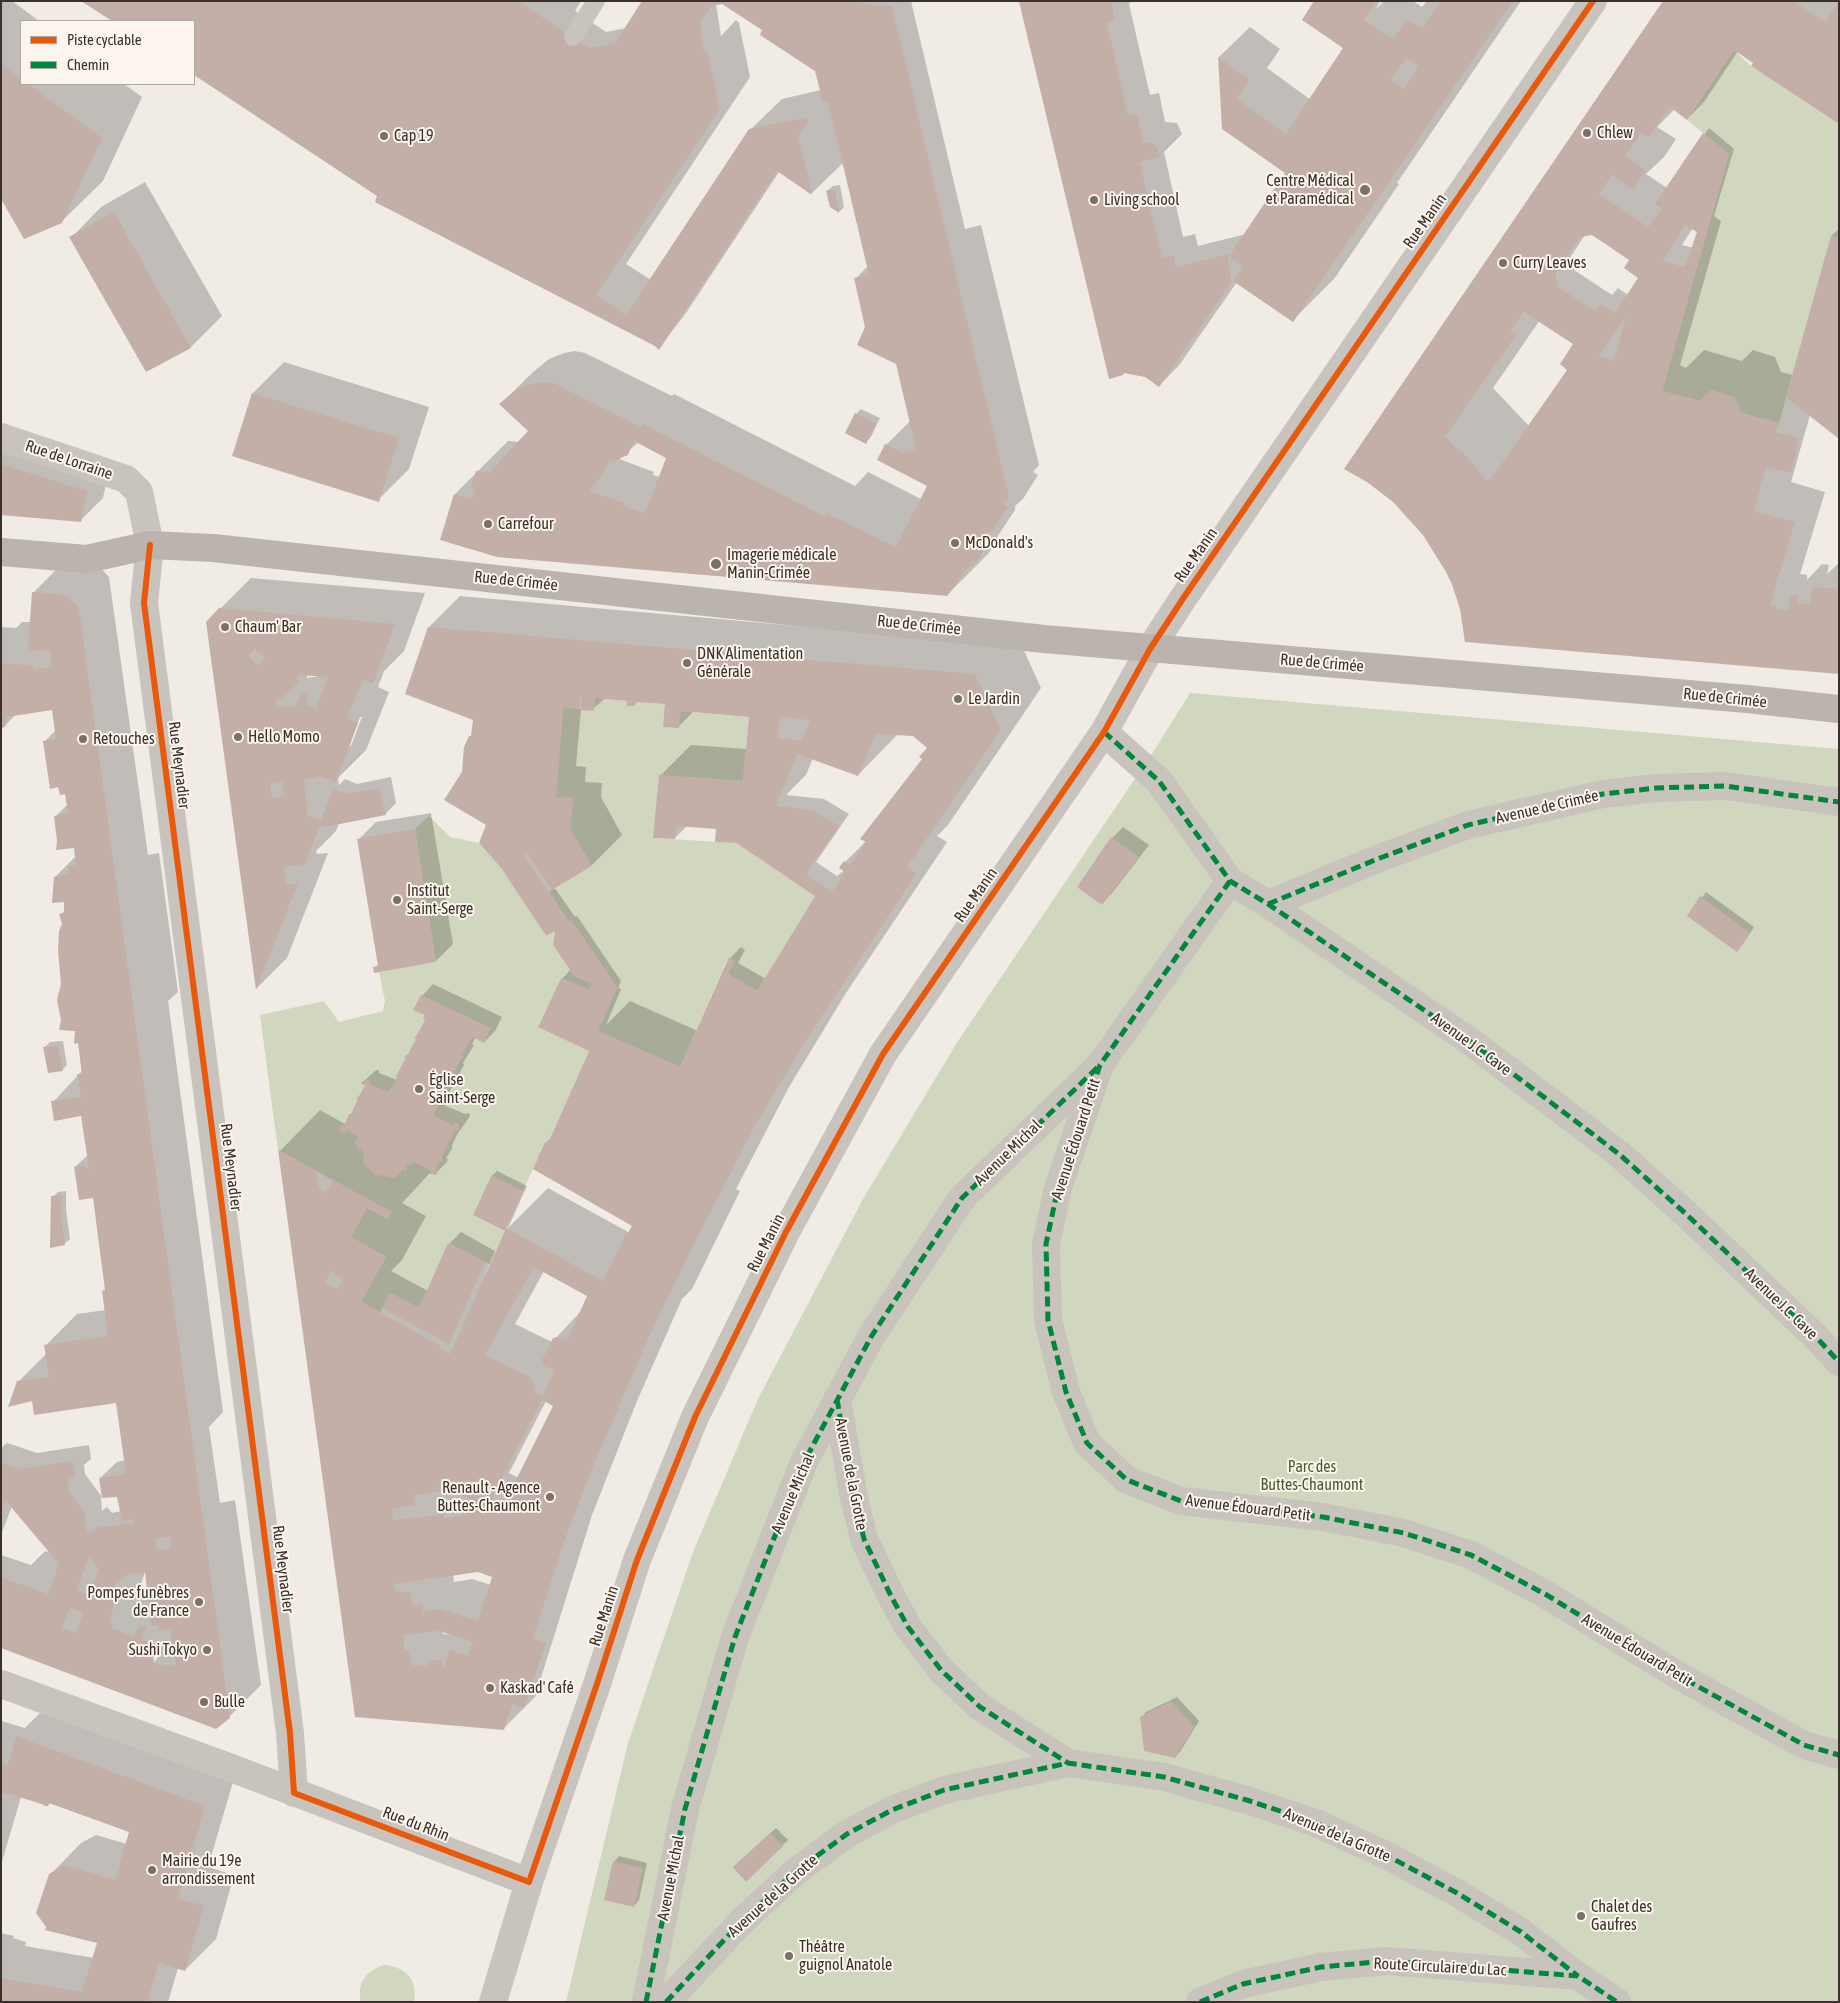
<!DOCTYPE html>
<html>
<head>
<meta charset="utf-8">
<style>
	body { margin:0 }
	#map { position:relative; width:1840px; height:2003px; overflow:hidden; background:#f0ebe5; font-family:"Asap Condensed",sans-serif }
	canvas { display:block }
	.frame { position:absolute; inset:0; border:2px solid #3b302b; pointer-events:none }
	.legend { position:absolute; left:20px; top:20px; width:175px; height:65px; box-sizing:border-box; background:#fbf5ee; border:1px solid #aea6a0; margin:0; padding:6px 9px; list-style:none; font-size:15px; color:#3b302b }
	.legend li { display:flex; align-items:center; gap:10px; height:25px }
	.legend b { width:25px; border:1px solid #aea6a0 }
</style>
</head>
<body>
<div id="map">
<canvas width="1840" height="2003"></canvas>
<div class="frame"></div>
<ul class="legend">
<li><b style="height:6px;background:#e8590c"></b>Piste cyclable</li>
<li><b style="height:6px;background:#00873e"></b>Chemin</li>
</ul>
</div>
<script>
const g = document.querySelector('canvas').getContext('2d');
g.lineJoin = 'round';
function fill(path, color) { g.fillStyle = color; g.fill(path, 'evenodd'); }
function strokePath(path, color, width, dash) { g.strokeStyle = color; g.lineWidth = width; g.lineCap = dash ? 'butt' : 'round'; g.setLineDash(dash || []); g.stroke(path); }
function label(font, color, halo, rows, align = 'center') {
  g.font = font + ' "Asap Condensed",sans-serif'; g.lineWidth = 4; g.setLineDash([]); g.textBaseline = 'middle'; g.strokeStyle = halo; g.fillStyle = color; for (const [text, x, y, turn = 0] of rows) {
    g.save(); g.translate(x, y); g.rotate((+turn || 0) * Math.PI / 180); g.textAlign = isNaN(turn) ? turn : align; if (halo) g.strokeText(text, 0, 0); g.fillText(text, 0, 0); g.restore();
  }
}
const green = new Path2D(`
	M1734 50 1751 66 1839 124V241L1831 235 1779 423 1741 413 1734 397 1707 394 1700 401 1662 391 1729 154 1687 120Z
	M1190 693 1839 749V2002H566L628 1743 693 1552 758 1399 863 1199 958 1041 1157 746Z
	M595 698 627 701V706H635L636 702 665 704 681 711 749 717 743 781 659 775 654 838 736 843 815 896 757 991 728 974 734 962 728 958 680 1067 598 1031 617 987 571 920 569 922 549 892 592 866 570 829 573 799 556 797 563 707 594 711Z
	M429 816 450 837 479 843 501 868 546 936 555 931 553 945 574 976 592 984 589 990 561 978 538 1026 589 1051 548 1143H545L523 1191 491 1176 473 1215 505 1231 491 1265 449 1243 419 1308 390 1293 380 1312 361 1302 386 1257 351 1237 367 1208 387 1219 391 1212 278 1150 260 1015 324 1001 339 1022 383 1011 385 1001 379 972 436 962 415 829Z
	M384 1965C406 1967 418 1979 414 2002H361C356 1983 367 1970 384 1965Z`);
const shadow = new Path2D(`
	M1 1H12L39 21H21V84H124L142 97 103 181 61 222 1 198Z
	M83 1H581L575 11 606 32 626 28 644 1H911L965 229 981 225 1039 465 1033 472 1038 475 1023 499 1015 506V510L997 537 999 538 988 554 947 595 498 556 455 494 508 441 519 442 530 431 501 404 532 373 549 359 564 353 575 351 585 353 672 396 674 394 855 486 868 472 921 499 928 486 886 445 911 420 897 363 867 327 855 279 868 266 844 162 812 193 779 172 686 313 659 348 379 196 194 74V21H114ZM723 3 764 30 817 71 821 90 782 99 750 130 651 280 626 264 750 77 739 23 736 20 721 36 716 4ZM639 442 667 458 660 477 653 475 654 472 619 459Z
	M1019 1H1132L1129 4 1150 95 1159 93 1165 122 1177 123 1182 134 1164 152 1183 237 1195 234 1198 246 1246 234 1287 173 1223 128 1219 57 1250 27 1280 49 1267 68 1311 100 1350 42 1316 1H1380L1376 9 1384 1H1413L1422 7 1427 1H1521L1397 183 1399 184 1334 279 1293 320 1237 282 1180 364 1159 386 1145 376 1125 372 1110 377Z
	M1664 1H1839V123L1738 51 1704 102 1687 119 1675 109 1657 127 1676 139 1664 157 1646 174 1667 188 1709 128 1734 149 1714 216 1721 221 1680 365 1686 368 1704 350 1742 361 1753 350 1775 357 1781 372 1793 375 1832 235 1839 229V437L1810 415 1791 482 1825 492 1800 574 1807 575V580L1822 564 1829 565 1827 574 1839 563V673L1461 609 1447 571 1424 535 1394 501ZM1693 228 1698 232 1693 248 1682 245ZM1592 234 1630 259 1640 278 1628 295 1618 288 1612 295 1574 270 1571 256 1583 238 1586 235ZM1540 320 1574 343 1568 370 1529 426 1493 388Z
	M145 182 222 316 191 347 147 370 71 238 101 207Z
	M840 185 844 207 839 212 831 206 827 191 833 186Z
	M284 362 429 407 409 469 378 500 233 455 253 393Z
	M861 409 880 418 871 437 865 443 856 414Z
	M1 435 109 469 103 498 81 520 1 514Z
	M64 562 97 564 109 577 148 855 159 853 178 992 168 1001 223 1412 209 1427 220 1503 235 1500 261 1685 229 1717 1 1647V1555L31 1565 45 1551 51 1553 12 1506 1 1535V1448L7 1443 37 1453 89 1445 91 1459 84 1465 85 1474 102 1497H101L102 1511 107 1507 112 1513 121 1511 118 1495 100 1478 117 1462 125 1460 117 1402 33 1400 18 1382 47 1353 46 1345 77 1314 106 1310 103 1292 106 1289 94 1196 75 1167 88 1155 82 1115 53 1102 82 1071 77 1030 62 1020 63 924 61 915 65 910 66 902 55 877 76 856 75 847 58 841 55 817 68 804 66 793 59 785 45 741 56 730 53 708 16 714 1 730V627L16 628 22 622H31L33 593ZM146 1569 150 1600 144 1598 140 1587ZM156 1654 159 1655 154 1663H151Z
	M251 578 425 593 404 651 384 671 378 687 389 692 366 750 338 778 339 785 345 779 357 784 391 777 396 803 385 814 339 823 336 831 316 851 317 854 328 853 287 958 257 988 207 622ZM307 674 320 676 307 678ZM360 717H362L351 746H348Z
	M460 596 865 632 1016 633 1041 688 948 825 937 836 947 842 846 993 789 1087 736 1189 740 1191 692 1289 682 1299 637 1401 592 1515 535 1697 504 1728 357 1716 280 1151 320 1110 345 1124 353 1112 366 1085 363 1082 375 1071 379 1070V1073L397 1080 426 1019 422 996 433 984 502 1017 495 1031 484 1042 476 1037 472 1044 474 1045 463 1063 464 1065 444 1102 446 1106 465 1114 469 1113 470 1116 458 1133 452 1145V1149L446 1158 448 1159 447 1162 436 1173H430L402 1203 426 1216 402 1260 391 1271 428 1291 450 1243 461 1232 495 1251 485 1275 487 1276 508 1225 505 1229 475 1215 492 1176 497 1171 527 1186 508 1228 548 1188 630 1233 633 1226 546 1143 552 1137 591 1050 562 979 571 969 557 928 487 824 463 772 470 737 473 734 474 719 429 627ZM605 698 629 700 634 705 638 701 667 702 678 727 694 711 750 716 747 749 691 745 660 776 675 838 687 826 717 827 816 897 766 979 738 963 745 950 741 947 730 958 698 1031 630 1001 606 1025 621 989 618 988 621 981 577 916 575 917 554 887 592 865 622 835 601 797 602 783 585 782 586 767 576 766 581 709H593ZM898 734 913 735 928 748 923 759 866 841 845 862 844 870 837 876 816 862 849 814 824 799 786 795 806 775 813 758 858 775ZM544 1271 589 1296 583 1309 552 1342 515 1324ZM546 1401 555 1406 519 1478 509 1473ZM478 1571 494 1576 491 1585 472 1579 454 1582 453 1574ZM442 1630 453 1635 443 1634Z
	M431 813 453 944 436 961 375 971 374 968 379 964 359 839 376 822Z
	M1123 827 1149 845 1113 892 1102 903 1112 838Z
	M1706 892 1754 927 1742 945 1689 916Z
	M63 1041 67 1065 62 1070 45 1047 50 1042Z
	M66 1191V1210L70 1239 64 1244 53 1197 58 1192Z
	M1177 1697 1199 1721 1180 1752 1175 1757 1141 1718 1146 1712Z
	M48 1705 235 1775 208 1867 234 1875 216 1939 185 1970 178 1968 168 2002H1V1933L14 1936 13 1938 26 1942 25 1946 94 1958 98 1942 50 1875 81 1843 96 1835 127 1844 131 1831 50 1803 47 1805H44L21 1797 1 1865V1721L25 1728Z
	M776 1828 788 1840 746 1880 740 1862Z
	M619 1856 647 1863 639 1900 634 1906 614 1862Z`);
const building = new Path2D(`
	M81 1H518L589 48 615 43 642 1H851L872 5 892 6 1009 497 1003 503 1008 507 992 531 984 534 986 540 982 554 977 562 967 569 947 596 497 557 440 540 454 494 472 499 475 488 471 487 476 471 489 473 528 431 499 404 517 389 532 384 544 382 554 383 641 427 643 424 826 517V513L896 547 927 486 877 460 885 444 902 453 916 449 896 364 857 345 865 327 854 278 869 275 828 102 823 103 815 71 760 35 762 30 722 4 711 6 700 22 704 50 708 54 720 109 596 295 626 315 749 129 804 118 809 121 798 136 812 195 777 171 659 350 655 346 375 202 377 196 194 75V21H112ZM634 441 666 458 645 513 623 506 624 503 589 491 603 474 610 459 613 461 628 455Z
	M1019 1H1111L1115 20 1107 23 1128 116 1137 114 1144 143H1151L1155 144 1161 157 1140 162 1162 258 1174 255 1176 267 1228 254 1231 283 1159 387 1145 377 1124 373 1123 375 1109 379Z
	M1314 1H1376L1364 20 1393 39 1407 19 1422 28 1441 1H1513L1293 322 1233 281 1242 266 1229 256 1285 173 1222 129 1218 57 1250 80 1237 99 1286 134 1343 48 1302 20ZM1406 58 1419 66 1404 89 1391 80Z
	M1663 1H1794L1825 22 1839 1V124L1751 66 1753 63 1734 50 1687 120 1670 107 1648 138 1641 133 1625 156 1646 170 1633 190 1612 175 1599 194 1648 227 1662 209 1655 204 1703 133 1729 154 1662 391 1700 401 1711 390 1734 397 1741 413 1779 423 1776 432 1799 438 1791 473 1766 467 1754 511 1795 522 1770 605 1776 606V609L1789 611 1790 595H1799L1797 603 1810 604 1813 587 1839 589V674L1465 642 1460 609 1452 584 1446 572 1423 535 1393 502 1367 482 1344 469ZM1685 225 1697 232 1685 267 1663 261ZM1592 235 1629 260 1624 268 1638 278 1615 313 1601 304 1595 311 1558 287 1555 274 1580 237ZM1524 312 1573 344 1560 364 1567 370 1491 479 1486 480 1468 458 1445 437 1516 335 1510 331ZM1626 316 1614 361 1599 356Z
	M1 64 21 79V84H28L102 138 62 223 24 239 1 199Z
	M835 189 839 213 830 207 826 191Z
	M114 212 191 348 146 372 69 237Z
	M1831 235 1839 241V439L1786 397Z
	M252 393 399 438 379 502 232 456Z
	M855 413 876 423 866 444 845 433Z
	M1 464 87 491 81 522 1 515Z
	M32 592 66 595 79 608 230 1718 216 1729 1 1648V1577L48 1594 59 1564 6 1501 1 1508V1463L19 1469 73 1461 75 1477 68 1478 69 1491 84 1511 87 1532 95 1531V1528L130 1523 134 1526 133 1519 122 1521 117 1497 102 1498 99 1478 126 1474 116 1403 34 1415 32 1401 8 1407 17 1381 49 1377 44 1345 108 1336 102 1291 105 1290 93 1198 79 1200 74 1167 81 1165 89 1169 81 1116 54 1121 51 1101 81 1097 77 1074H82L78 1043 74 1044 75 1031 59 1030 61 1020 57 1000 61 984 58 951 59 931 62 924 59 914 64 913V902L52 903 54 877 69 874 68 866 76 865 74 848 56 850 57 841 54 816 68 813 65 794 60 795 58 787 50 789 43 741 56 739 52 710 7 717 5 727H1V664L33 665V669L52 667 50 650 28 651ZM170 1536 171 1548 157 1550 155 1538ZM89 1556 99 1569 90 1595 77 1590ZM145 1572 151 1626 158 1625 159 1631 170 1629 176 1664 163 1666 153 1662 155 1660 146 1657 152 1641 142 1638 147 1625 139 1627 134 1637 114 1629 110 1619 117 1597 115 1583 126 1575ZM70 1608 83 1613 76 1633 62 1628Z
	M219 608 395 624 373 684 363 680 347 718 358 723 336 782 319 776 304 780 308 816 321 820 333 789 345 794 380 788 386 815 319 828 305 864 284 867 286 885 298 883 256 990 206 622ZM255 649 265 658 258 665 248 656ZM300 675 328 677 316 708 306 704 307 691 299 697 296 706 277 708 276 701 286 695 298 683 297 677ZM282 781 284 796 272 797 270 785 273 782 277 784Z
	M428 627 975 674 1001 730 907 867 917 873 815 1026 758 1120 700 1232 651 1332 592 1469 562 1547 533 1639 546 1643 524 1708 512 1704 504 1730 355 1717 278 1150 316 1170 319 1189 326 1193 333 1180 392 1212 388 1219 367 1208 351 1237 386 1257 361 1302 441 1346 439 1349 450 1354 505 1231 473 1215 491 1176 523 1191 506 1228 603 1281 625 1236H626L632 1226 533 1169 545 1142 548 1143 589 1051 538 1027 561 978 589 990 592 984 574 976 553 945 555 931 546 936 501 868 479 843 486 825 444 800 462 772 464 747 469 736H471L473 720 405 694ZM580 697H582L581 710 594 711 595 698 627 701V706H635L636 702 665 704 663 727 679 728 681 711 749 717 743 781 659 775 653 838 675 839 677 826 716 829 715 842 736 843 815 896 757 991 728 974 735 962 729 957 680 1067 598 1031 617 987 571 920 569 922 523 853 526 852 552 890 592 866 570 829 573 798 556 797 563 707 579 708ZM780 717 810 720 802 741 777 738ZM876 734 913 736 927 748 919 757 922 759 860 839 866 842 850 865 844 861 839 868 845 872 832 892 806 874 839 826 813 810 776 806 797 754 858 776ZM534 1267 587 1296 567 1341 557 1337 553 1338 542 1360 544 1366 554 1370 543 1396 534 1392 537 1388 530 1377 485 1355ZM331 1271 343 1279 337 1289 325 1282ZM542 1400 553 1406 499 1514 487 1508ZM439 1483 474 1501 466 1515 444 1518V1514L393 1520 392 1509 416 1504 415 1495 440 1491ZM478 1572 492 1577 478 1621 441 1609 423 1612V1604L412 1606 411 1592 403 1593 402 1591 396 1592 394 1584ZM439 1631 473 1642 467 1655 450 1650 443 1668H442V1661L436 1660H428L427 1666 412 1665 409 1650H405L403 1635Z
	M415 829 436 962 374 973 373 967 378 966 357 839Z
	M1111 837 1139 857 1102 905 1077 887Z
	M1700 896 1750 933 1737 952 1687 916Z
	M421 995 491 1028 484 1043 473 1037 470 1041 462 1056 464 1057 460 1060 453 1075 454 1077 451 1079 443 1094 445 1096 442 1098 434 1114 435 1116 453 1125 455 1122 458 1124 460 1128 458 1131 455 1130 450 1142H449L442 1157V1161H440L436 1170 438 1171 436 1175 430 1174 431 1171 414 1162 412 1164H409L406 1167 407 1169 405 1172 403 1170 394 1178 378 1175 377 1176 364 1165 363 1150 357 1147 355 1142 358 1136 346 1130 344 1133 339 1129 342 1125 344 1127 349 1114H351L358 1099 356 1098 359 1096 365 1085 361 1084 362 1081 365 1082 367 1080 370 1081 369 1084 389 1092 397 1077 396 1076 406 1058 404 1057 408 1054 416 1039 414 1038 417 1035 425 1020 423 1018 425 1015 413 1010Z
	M58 1046 63 1071 48 1073 43 1047Z
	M62 1195 61 1216 65 1245 50 1248 51 1196Z
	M448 1243 485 1262 449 1344 382 1308 390 1293 419 1308Z
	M1171 1701 1194 1727 1175 1758 1144 1751 1140 1717Z
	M16 1736 205 1806 178 1898 204 1906 185 1971 159 1963 147 2002H1V1978L82 1992 97 1943 45 1930 46 1927 36 1913 49 1874 64 1865 115 1880 129 1832 49 1803 48 1806H44L43 1804 1 1792V1762L8 1764Z
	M770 1833 783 1846 746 1882 733 1867Z
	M613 1861 643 1868 634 1907 604 1900Z`);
const lane = new Path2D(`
	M573 37 596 1`);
const street = new Path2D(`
	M1 437 126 479 139 492 150 545 144 603 290 1733 294 1793
	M1104 732 1159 781 1230 881 1268 904 1471 1042 1619 1154 1685 1213 1816 1337 1839 1362
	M1230 881 1100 1065 1058 1188 1046 1244 1048 1320 1066 1392 1087 1443 1127 1480 1181 1501 1323 1517 1404 1533 1471 1555 1545 1594 1679 1676 1804 1745 1839 1755
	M1268 904 1380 858 1468 825 1603 794 1656 788 1725 786 1839 802
	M837 1399 853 1493 864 1539 891 1596 908 1627 941 1670 980 1707 1068 1763
	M1 1684 234 1769 529 1882
	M493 2002 529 1882 597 1684 637 1560 695 1417 786 1232 883 1054 1104 732 1150 649 1184 597 1593 1
	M646 2002 685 1809 735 1637 804 1462 871 1337 962 1198 1097 1068
	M666 2002 742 1921 795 1872 847 1834 892 1810 944 1790 1068 1763 1164 1777 1250 1801 1316 1823 1386 1855 1457 1893 1521 1932 1578 1976
	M1200 2002 1243 1984 1321 1967 1387 1961 1578 1976 1617 2002`);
const secondary = new Path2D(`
	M1 552 87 559 150 545 213 548 1044 639 1747 699 1839 709`);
const quiet = new Path2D(`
	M1104 732 1159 781 1230 881 1268 904 1471 1042 1619 1154 1685 1213 1816 1337 1839 1362
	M1230 881 1100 1065 1058 1188 1046 1244 1048 1320 1066 1392 1087 1443 1127 1480 1181 1501 1323 1517 1404 1533 1471 1555 1545 1594 1679 1676 1804 1745 1839 1755
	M1268 904 1380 858 1468 825 1603 794 1656 788 1725 786 1839 802
	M837 1399 853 1493 864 1539 891 1596 908 1627 941 1670 980 1707 1068 1763
	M646 2002 685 1809 735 1637 804 1462 871 1337 962 1198 1098 1067
	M666 2002 742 1921 795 1872 847 1834 892 1810 944 1790 1068 1763 1164 1777 1250 1801 1316 1823 1386 1855 1457 1893 1521 1932 1578 1976
	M1200 2002 1243 1984 1321 1967 1387 1961 1578 1976 1617 2002`);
const cycleway = new Path2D(`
	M150 545 144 603 290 1733 294 1793 529 1882 597 1684 637 1560 695 1417 786 1232 883 1054 1104 732 1150 649 1184 597 1593 1`);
const markers = [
	[1587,133,5,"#7a716c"],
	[384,136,5,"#7a716c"],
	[1365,190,6,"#7a716c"],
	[1094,200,5,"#7a716c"],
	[1503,263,5,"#7a716c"],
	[488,524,5,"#7a716c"],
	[955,543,5,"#7a716c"],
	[716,564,6,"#7a716c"],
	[225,627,5,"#7a716c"],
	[687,663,5,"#7a716c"],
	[958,699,5,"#7a716c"],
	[238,737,5,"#7a716c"],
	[83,739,5,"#7a716c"],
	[397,900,5,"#7a716c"],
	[419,1089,5,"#7a716c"],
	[550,1497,5,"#7a716c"],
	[199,1602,5,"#7a716c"],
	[207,1650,5,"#7a716c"],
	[490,1688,5,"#7a716c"],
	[204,1702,5,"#7a716c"],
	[152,1870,5,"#7a716c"],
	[1581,1916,5,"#7a716c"],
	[789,1956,5,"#7a716c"]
];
const poiNames = [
	["Chlew",1597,133],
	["Cap 19",394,136],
	["Centre Médical",1354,181,"right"],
	["et Paramédical",1354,199,"right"],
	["Living school",1104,200],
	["Curry Leaves",1513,263],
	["Carrefour",498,524],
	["McDonald's",965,543],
	["Imagerie médicale",727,555],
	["Manin-Crimée",727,573],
	["Chaum' Bar",235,627],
	["DNK Alimentation",697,654],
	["Générale",697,672],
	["Le Jardin",968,699],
	["Hello Momo",248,737],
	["Retouches",93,739],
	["Institut",407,891],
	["Saint-Serge",407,909],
	["Église",429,1080],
	["Saint-Serge",429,1098],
	["Renault - Agence",540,1488,"right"],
	["Buttes-Chaumont",540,1506,"right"],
	["Pompes funèbres",189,1593,"right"],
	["de France",189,1611,"right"],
	["Sushi Tokyo",197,1650,"right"],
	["Kaskad' Café",500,1688],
	["Bulle",214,1702],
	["Mairie du 19e",162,1861],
	["arrondissement",162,1879],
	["Chalet des",1591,1907],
	["Gaufres",1591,1925],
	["Théâtre",799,1947],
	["guignol Anatole",799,1965]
];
const streetNames = [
	["Rue Manin",1425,221,-55],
	["Rue de Lorraine",69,460,19],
	["Rue Manin",1196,555,-55],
	["Rue de Crimée",516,581,6],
	["Rue de Crimée",919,625,6],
	["Rue de Crimée",1322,663,5],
	["Rue de Crimée",1725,698,6],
	["Rue Meynadier",179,765,83],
	["Avenue de Crimée",1547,807,-13],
	["Rue Manin",976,895,-55],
	["Avenue J.C. Cave",1471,1044,36],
	["Avenue Édouard Petit",1076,1139,-72],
	["Avenue Michal",1008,1153,-44],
	["Rue Meynadier",231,1167,83],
	["Rue Manin",766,1243,-63],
	["Avenue J.C. Cave",1781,1304,44],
	["Avenue de la Grotte",851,1474,79],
	["Avenue Michal",793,1493,-67],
	["Avenue Édouard Petit",1248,1508,7],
	["Rue Meynadier",283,1569,83],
	["Rue Manin",604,1616,-72],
	["Avenue Édouard Petit",1637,1650,31],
	["Rue du Rhin",416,1824,21],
	["Avenue de la Grotte",1337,1835,23],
	["Avenue Michal",671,1878,-79],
	["Avenue de la Grotte",773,1896,-42],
	["Route Circulaire du Lac",1440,1967,3]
];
const parkNames = [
	["Parc des",1312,1467],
	["Buttes-Chaumont",1312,1485]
];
fill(green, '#d1d6bf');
fill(shadow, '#0003');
fill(building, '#c3afa7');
strokePath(lane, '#c9c3be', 18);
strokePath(street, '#c9c3be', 28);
strokePath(secondary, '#bab3ae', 28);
strokePath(quiet, '#00873e', 5, [10, 5]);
strokePath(cycleway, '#e8590c', 6);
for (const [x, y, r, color] of markers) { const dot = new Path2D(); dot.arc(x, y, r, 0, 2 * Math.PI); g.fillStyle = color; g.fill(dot); strokePath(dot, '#fbf5ee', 2); }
label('16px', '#3b302b', '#fbf5ee', poiNames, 'left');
label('16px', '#3b302b', '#fbf5ee', streetNames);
label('16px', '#4a5a2e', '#fbf5ee', parkNames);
</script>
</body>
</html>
